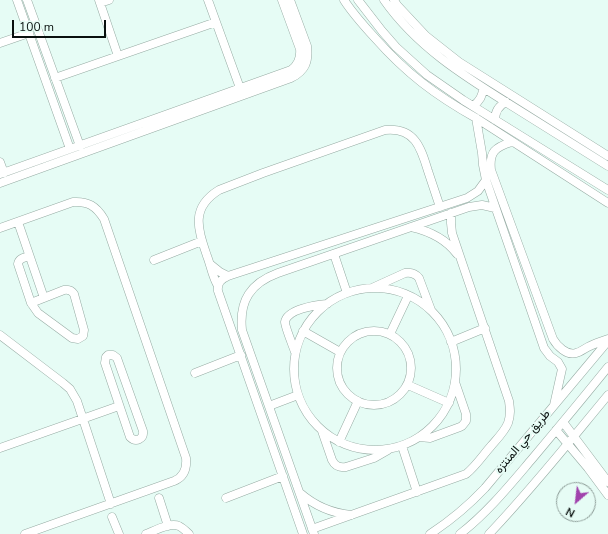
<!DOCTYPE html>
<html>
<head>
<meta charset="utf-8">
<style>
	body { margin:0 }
	#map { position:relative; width:608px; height:534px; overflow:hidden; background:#e6fcf5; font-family:"Nunito Sans",sans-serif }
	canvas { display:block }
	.north { position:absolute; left:556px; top:482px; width:40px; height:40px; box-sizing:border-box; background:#e6fcf5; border:1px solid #8e9e99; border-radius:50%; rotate:208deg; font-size:11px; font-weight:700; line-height:16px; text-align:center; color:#09100e }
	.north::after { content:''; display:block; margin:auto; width:14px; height:18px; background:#a143ad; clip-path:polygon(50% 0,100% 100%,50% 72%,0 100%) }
	.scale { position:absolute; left:12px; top:20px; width:94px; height:18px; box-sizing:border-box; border:2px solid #09100e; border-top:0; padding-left:5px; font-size:12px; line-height:14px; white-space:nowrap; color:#09100e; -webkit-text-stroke:3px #e6fcf5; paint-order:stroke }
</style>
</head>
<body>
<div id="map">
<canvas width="608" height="534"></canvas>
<div class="north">N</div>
<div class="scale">100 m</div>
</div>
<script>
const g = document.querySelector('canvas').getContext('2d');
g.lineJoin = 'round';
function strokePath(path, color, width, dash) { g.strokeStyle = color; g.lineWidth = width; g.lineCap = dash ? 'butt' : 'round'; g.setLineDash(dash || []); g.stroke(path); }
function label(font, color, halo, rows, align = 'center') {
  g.font = font + ' "Nunito Sans",Vazirmatn,sans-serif'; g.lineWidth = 4; g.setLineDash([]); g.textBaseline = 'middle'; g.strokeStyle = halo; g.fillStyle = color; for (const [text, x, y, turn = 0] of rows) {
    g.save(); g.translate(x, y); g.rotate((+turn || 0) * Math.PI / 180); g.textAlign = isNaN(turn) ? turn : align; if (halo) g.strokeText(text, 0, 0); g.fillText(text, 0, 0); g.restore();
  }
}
const minor = new Path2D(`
	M17 0 70 149
	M27 0 80 146
	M99 0 118 56
	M208 0 240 88
	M344 0C353 14 364 26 375 38 406 73 435 95 476 118L608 203
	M358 0 382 31 396 47 427 75 463 100 608 190
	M384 0C417 47 464 76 512 106 544 126 576 146 608 166
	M394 0 397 5 426 36 459 62 608 156
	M100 3 109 0
	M0 43 29 33
	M55 78 216 22
	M473 106C480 101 483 96 483 88
	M476 118 482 153 483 165 486 180 544 348 550 356 558 362 562 369 554 405
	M495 120C495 112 498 106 506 102
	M512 142C495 147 489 152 491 170L553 339C557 346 567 356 576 353 581 352 585 348 590 346 596 343 602 341 608 339
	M0 162 4 173
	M0 174 291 70C298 65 301 59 300 49L282 0
	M0 183 291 78C305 71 309 62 307 46L290 0
	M18 222 44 298
	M411 227C429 231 446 239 457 254
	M0 228 73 202C88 201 96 206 104 219L186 458C187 469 184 477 174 481L25 534
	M334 254 347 293
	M29 256C24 258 19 258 18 264L31 303 64 290C69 289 72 291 74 294L84 330 83 336 78 339 72 338 38 313 31 303
	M154 260 202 241
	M210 264 220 272 228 276
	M218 286C212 276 211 266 207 256 198 229 190 208 219 190L263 173 385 130C415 127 421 148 428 171 432 183 436 195 440 207
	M372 288 405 273C411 272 415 273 419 278L431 310
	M294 369a81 81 0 1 1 162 0a81 81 0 1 1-162 0Z
	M337 368a37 37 0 1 1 74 0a37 37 0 1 1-74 0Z
	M303 331 340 352
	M390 334 408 296
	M0 335 63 383 70 389 77 401 111 504
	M451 342 485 328
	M295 352C293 346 285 327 285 322 287 309 316 305 327 304
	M108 355H113L117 358 143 431C144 439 136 443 130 437L105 363 106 357Z
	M195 373 241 355
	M408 385 449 403
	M269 406 298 395
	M563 422 608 482
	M556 430 588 468 608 495
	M322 431 332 460C335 466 339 468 346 467L374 458 388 450
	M419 437 430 438 460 427 462 426 466 421V414L455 382
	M339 442 358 401
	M402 446 417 492
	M0 448 119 406
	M300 493C315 506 331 513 351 515
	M159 498 168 526
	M226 498 283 476
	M112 517 119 534
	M312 529 466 474C476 466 483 455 491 446 497 439 505 431 508 423 511 415 510 408 509 401L452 233 451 223V213
	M146 534C154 531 170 522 179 526 183 528 186 531 189 534
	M303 534 218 291C217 283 221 279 228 276L467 198 478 191 486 180
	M314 534 242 330C239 300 251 283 278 273L469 207 482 205 495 208
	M430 534C450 521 468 506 485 488L608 341
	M460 534C488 512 509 486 532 459 558 428 583 398 608 367
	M489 534C531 490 569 442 608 395`);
const streetNames = [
	["طريق حي المنتزه",523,442,-50]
];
strokePath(minor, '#96aba3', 9);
strokePath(minor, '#fff', 8);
label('12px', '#09100e', '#e6fcf5', streetNames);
</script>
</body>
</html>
